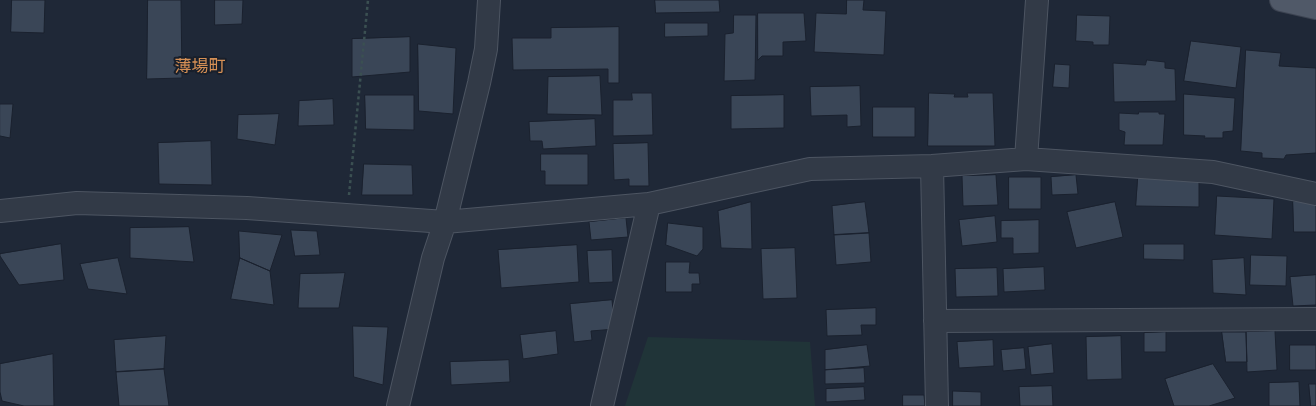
<!DOCTYPE html>
<html>
<head>
<meta charset="utf-8">
<style>
	body { margin:0 }
	canvas { display:block; background:#1f2837 }
</style>
</head>
<body>
<canvas width="1316" height="406"></canvas>
<script>
const g = document.querySelector('canvas').getContext('2d');
g.lineJoin = 'round';
function fill(path, color) { g.fillStyle = color; g.fill(path, 'evenodd'); }
function strokePath(path, color, width, dash) { g.strokeStyle = color; g.lineWidth = width; g.lineCap = dash ? 'butt' : 'round'; g.setLineDash(dash || []); g.stroke(path); }
function label(font, color, halo, rows, align = 'center') {
  g.font = font + ' "Alegreya Sans","Noto Sans JP",sans-serif'; g.lineWidth = 4; g.setLineDash([]); g.textBaseline = 'middle'; g.strokeStyle = halo; g.fillStyle = color; for (const [text, x, y, turn = 0] of rows) {
    g.save(); g.translate(x, y); g.rotate((+turn || 0) * Math.PI / 180); g.textAlign = isNaN(turn) ? turn : align; if (halo) g.strokeText(text, 0, 0); g.fillText(text, 0, 0); g.restore();
  }
}
const green = new Path2D(`
	M648 337 810 342 815 406H625Z`);
const building = new Path2D(`
	M12 0H45L44 33 11 32Z
	M148 0H181L182 78 147 79Z
	M215 0H243L242 24 215 25Z
	M655 0H719L720 12 656 13Z
	M847 0H864L863 10 886 11 884 55 814 52 816 13 846 14Z
	M758 13H804L806 41 783 42V56H762L758 60Z
	M734 15H756L755 80 724 81 725 34 733 33Z
	M1077 15 1110 16 1109 45H1093V42L1076 41Z
	M665 23H708V36L665 37Z
	M619 27V83H608V69L513 70 512 38H551V28Z
	M410 37V72L352 77V39Z
	M1191 41 1241 47 1236 88 1184 81Z
	M418 44 456 48 453 114 419 111Z
	M1246 50 1281 53 1279 66 1316 68V153L1286 155 1284 159 1262 158V153L1241 151Z
	M1147 60 1165 62V68L1175 69 1176 101 1114 102 1113 63 1145 65Z
	M1055 64 1070 65 1069 88 1053 87Z
	M600 76 602 115 547 114 548 77Z
	M860 86 861 126 847 127V115L811 116 810 87Z
	M632 93H652L653 135 613 136V100H632Z
	M929 93 955 94 954 97H968L967 93H993L995 146H928Z
	M1184 94 1235 98 1233 131 1223 132V138H1204L1205 136 1184 135Z
	M365 95H414V130L366 129Z
	M784 95V128L731 129V96Z
	M333 99 334 125 298 126 299 101Z
	M0 104H13L10 138 0 136Z
	M873 107H915V137H873Z
	M1139 112H1159V114H1165L1163 145H1124L1125 132 1119 130V113L1138 114Z
	M279 114 275 145 237 139 238 115Z
	M595 119 596 146 543 149 542 141H530L529 122Z
	M211 141 212 185 159 184 158 143Z
	M648 143 649 186H629V179L614 180 613 144Z
	M541 154H588V185H545V171H541Z
	M364 164 412 165 413 195H362Z
	M996 175 998 205 963 206 962 176Z
	M1076 175 1078 194 1052 195 1051 177Z
	M1009 177H1041V209H1009Z
	M1138 178 1199 180V207L1136 206Z
	M1217 196 1274 199 1272 239 1215 235Z
	M1293 201 1316 202V232H1294Z
	M751 202 752 249 721 248 718 211Z
	M865 202 869 233 834 235 832 206Z
	M1115 202 1123 237 1076 248 1067 212Z
	M995 216 997 242 962 246 959 220Z
	M626 218 628 237 591 240 589 222Z
	M1039 220V253L1013 254V238H1001V221Z
	M668 223 703 227V249L697 256 666 245Z
	M189 227 194 262 130 258V228Z
	M291 230 317 231 320 255 295 256Z
	M239 231 282 235 270 271 240 258Z
	M869 233 871 262 836 265 834 235Z
	M61 244 64 280 19 285 0 256V254Z
	M1144 244H1184V260L1144 259Z
	M577 245 579 282 501 288 498 250Z
	M795 248 797 298 763 299 761 249Z
	M612 250 613 282 589 283 587 251Z
	M1251 255 1287 256 1286 286 1250 285Z
	M118 258 127 294 88 289 80 264Z
	M240 258 270 271 274 305 231 299Z
	M1244 258 1246 295 1213 293 1212 260Z
	M666 262H690L689 273H699L700 284H692V292H666Z
	M1044 267 1045 290 1004 292 1003 269Z
	M997 268 998 296 956 297 955 269Z
	M345 273 339 308H298L300 274Z
	M1316 275V305L1293 306 1290 277Z
	M612 300 615 329 591 331 592 340 574 342 570 304Z
	M876 308V325H861L862 335 827 336 826 310Z
	M353 326 388 327 383 385 354 377Z
	M556 331 558 354 523 359 520 335Z
	M1275 331 1277 370 1247 372 1246 332Z
	M1166 332V352H1144V333Z
	M1222 332H1246L1247 362H1226Z
	M166 336 164 369 116 372 114 340Z
	M1121 336 1122 379 1087 380 1086 337Z
	M993 340 994 366 959 368 957 342Z
	M1052 344 1054 373 1031 375 1028 347Z
	M867 345 870 366 825 370V350Z
	M1290 345H1316V370H1290Z
	M1024 348 1026 369 1003 371 1001 350Z
	M53 354 54 406H24L2 401 0 392V364Z
	M509 360 510 382 451 385 450 362Z
	M1213 364 1235 398 1209 406H1174L1165 379Z
	M864 368 865 383 825 384V370Z
	M164 369 169 406H119L116 372Z
	M1299 382 1300 406H1269V383Z
	M1309 384H1316V406H1311Z
	M1052 386 1053 406H1020L1019 387Z
	M864 387 865 400 826 402V389Z
	M953 391 981 392V406H953Z
	M903 395H924L925 406H903Z`);
const path = new Path2D(`
	M349 195 368 0`);
const minor = new Path2D(`
	M1026 159 1037 0
	M932 166 937 406
	M0 211 77 203 247 208 445 222 649 204 810 169 932 166 1026 159 1213 172 1316 194
	M935 321 1316 319
	M398 406 433 258 445 222 479 83 486 49 489 0
	M602 406 649 204`);
const major = new Path2D(`
	M1281 0 1316 8`);
const quarterNames = [
	["薄場町",200,67]
];
fill(green, '#203438');
fill(building, '#3a4657');
strokePath(building, '#1a212e', 1);
strokePath(minor, '#4d5562', 24);
strokePath(major, '#3c4351', 24);
strokePath(path, '#3b5052', 2.5, [3, 3]);
strokePath(minor, '#323a47', 22);
strokePath(major, '#505968', 22);
label('17px', '#d69055', '#181f2b', quarterNames);
</script>
</body>
</html>
